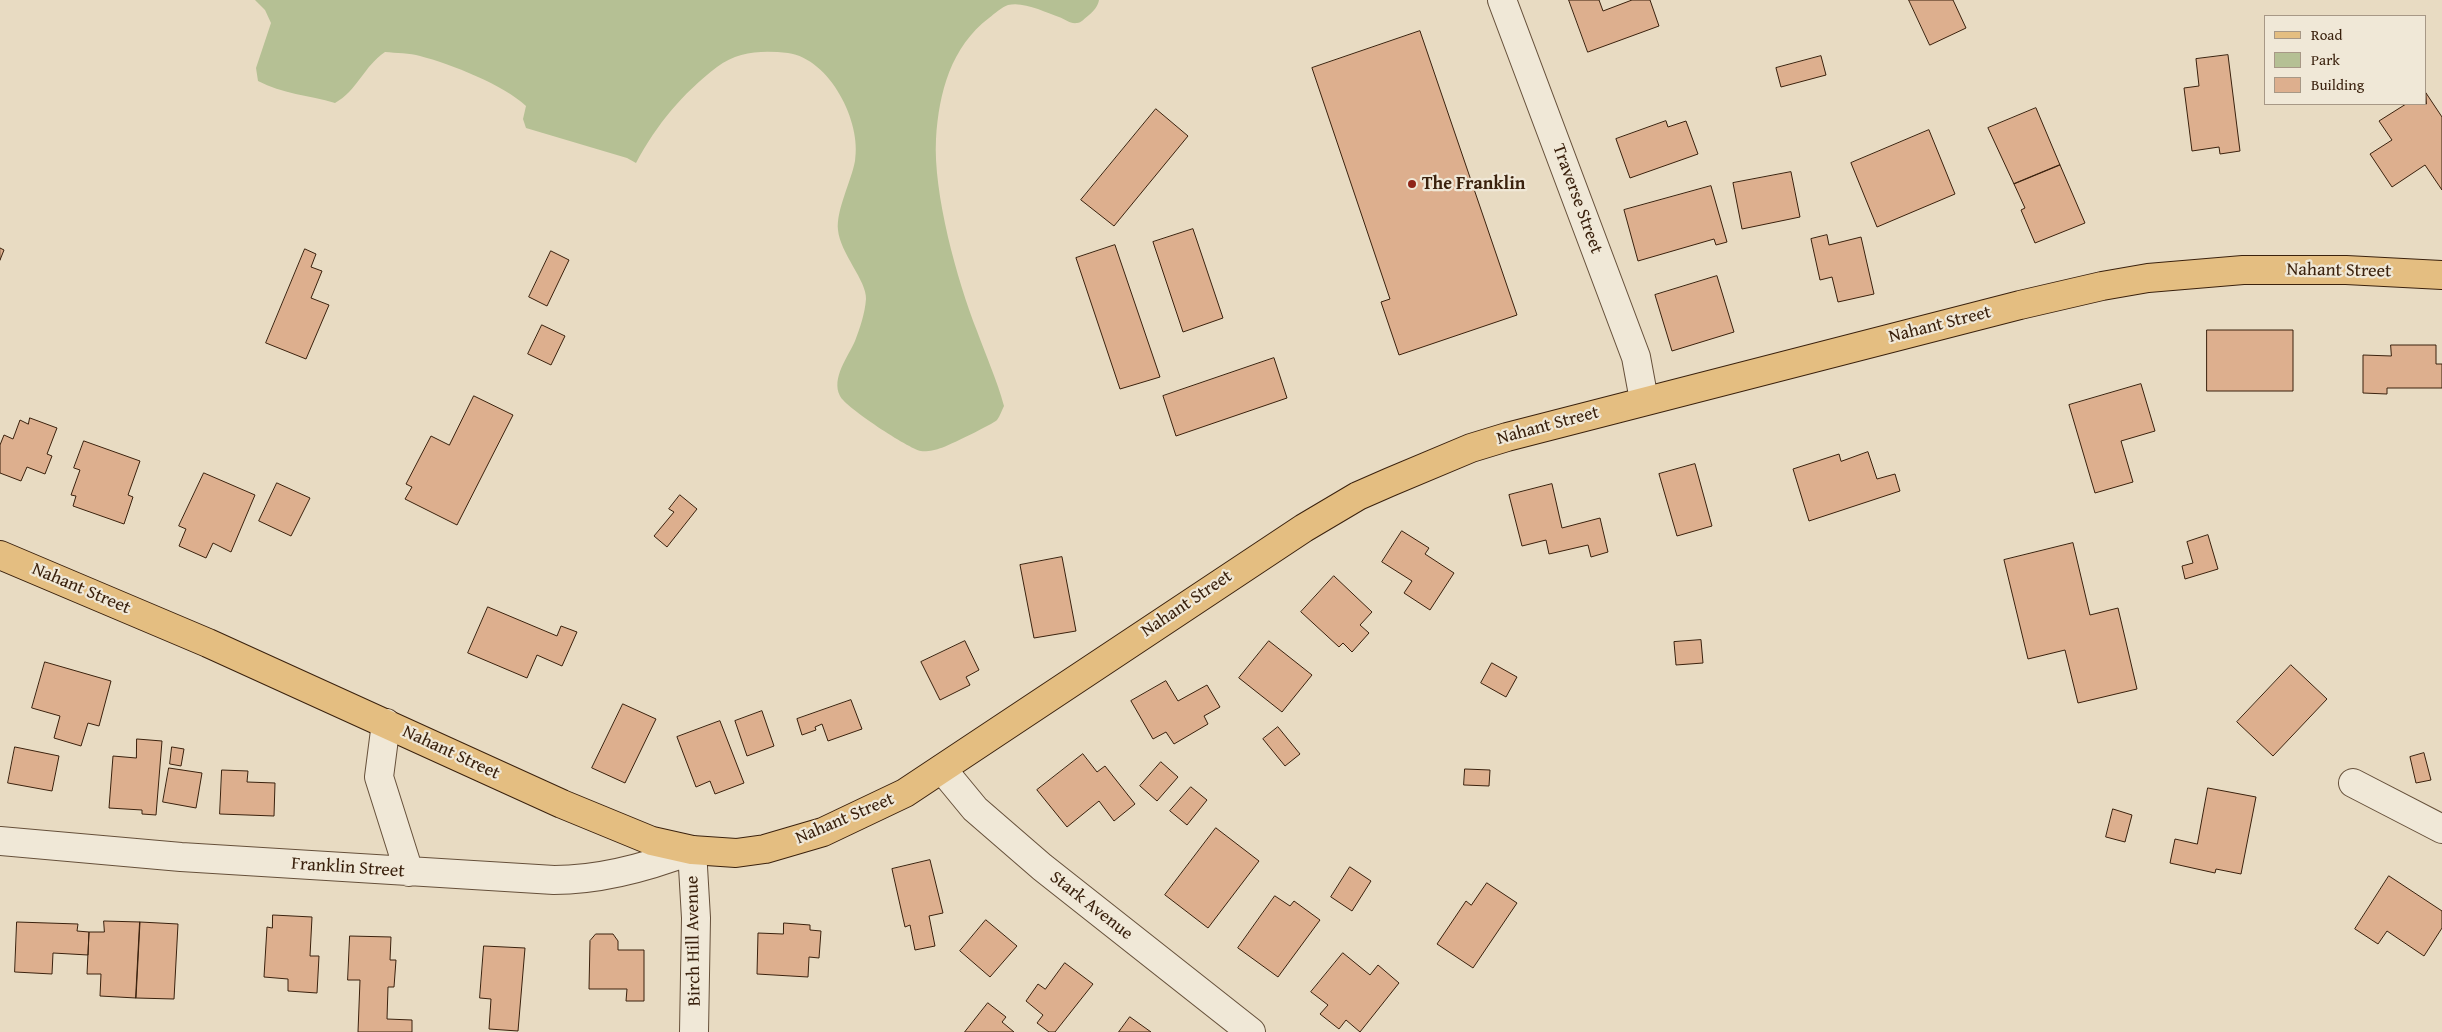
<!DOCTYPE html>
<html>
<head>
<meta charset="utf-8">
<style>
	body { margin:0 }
	#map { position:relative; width:2442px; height:1032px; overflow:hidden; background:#e8dbc2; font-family:"Gentium Book Plus",serif }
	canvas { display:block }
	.legend { position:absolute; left:2264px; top:15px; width:162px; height:90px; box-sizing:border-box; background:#f0e8d7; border:1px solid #a79886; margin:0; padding:6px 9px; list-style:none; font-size:15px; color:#3a210d }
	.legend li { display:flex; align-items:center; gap:10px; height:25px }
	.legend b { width:25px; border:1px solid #a79886 }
</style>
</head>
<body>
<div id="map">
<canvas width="2442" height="1032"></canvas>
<ul class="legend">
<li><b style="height:6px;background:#e4be81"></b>Road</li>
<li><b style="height:14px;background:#b5c094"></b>Park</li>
<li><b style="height:14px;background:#ddaf8e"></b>Building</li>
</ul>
</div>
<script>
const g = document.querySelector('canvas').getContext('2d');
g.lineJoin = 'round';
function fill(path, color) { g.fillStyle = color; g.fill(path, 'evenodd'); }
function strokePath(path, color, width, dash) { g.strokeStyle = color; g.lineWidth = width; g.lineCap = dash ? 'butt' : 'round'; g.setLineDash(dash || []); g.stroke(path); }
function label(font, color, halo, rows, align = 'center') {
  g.font = font + ' "Gentium Book Plus",serif'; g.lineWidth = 4.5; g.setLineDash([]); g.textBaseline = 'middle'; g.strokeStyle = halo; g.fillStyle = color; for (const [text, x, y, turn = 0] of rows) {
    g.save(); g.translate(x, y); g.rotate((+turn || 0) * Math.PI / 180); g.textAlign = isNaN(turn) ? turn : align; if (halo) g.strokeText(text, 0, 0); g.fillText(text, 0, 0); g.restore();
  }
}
const green = new Path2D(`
	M255 0H1099C1098 6 1094 11 1089 15 1085 18 1081 23 1077 23 1070 24 1065 19 1059 17 1045 12 1023 1 1008 5 1002 7 994 14 989 18 951 47 939 92 936 139 933 193 957 280 977 331 986 356 997 380 1004 406 1002 410 1000 416 997 420 993 424 948 446 941 448 936 450 926 452 921 451 909 449 845 407 840 396 831 378 848 357 855 341 860 328 865 313 866 299 867 281 840 253 838 230 836 210 851 182 855 161 862 122 830 59 788 53 763 50 738 51 717 67 682 94 657 124 636 163L627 158 526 128 523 119 526 106C504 85 451 64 420 56 410 53 396 53 385 52 364 66 357 91 335 103 309 95 282 94 258 81L256 68 271 23 265 10Z`);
const building = new Path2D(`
	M1569 0H1599L1603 11 1632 0H1650L1659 26 1588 52Z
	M1909 0H1953L1966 28 1930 45Z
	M1420 31 1517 315 1399 355 1381 302 1390 299 1312 68Z
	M2228 55 2240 151 2220 154 2219 147 2192 151 2184 88 2199 86 2196 59Z
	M1821 56 1826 75 1781 87 1776 68Z
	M2426 93 2442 117V190L2425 165 2392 187 2370 154 2392 140 2379 121 2406 104H2426Z
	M2036 108 2060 165 2014 184 1988 128Z
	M1156 109 1188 136 1114 226 1081 200Z
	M1666 121 1668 127 1686 121 1698 154 1630 178 1616 139Z
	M1929 130 1955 194 1877 227 1851 163Z
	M2060 165 2085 223 2035 243 2021 210 2025 208 2014 184Z
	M1791 172 1800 217 1742 229 1733 183Z
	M1711 186 1727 242 1716 245 1714 239 1638 261 1624 210Z
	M1193 229 1223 318 1183 332 1153 242Z
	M1827 235 1829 245 1861 237 1874 294 1838 302 1832 277 1820 280 1811 239Z
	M1115 245 1160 377 1120 389 1076 258Z
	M0 248 4 250 0 260Z
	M305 249 316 254 311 267 322 271 311 298 329 305 306 359 266 343Z
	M551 251 569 260 547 306 529 297Z
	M1717 276 1734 332 1672 351 1655 295Z
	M542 325 565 336 551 365 528 354Z
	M2207 330H2293V391H2207Z
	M2391 345H2436V364H2442V388H2387V394L2363 393V355L2391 356Z
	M1274 358 1287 398 1176 436 1163 396Z
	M2141 384 2155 431 2121 441 2133 482 2095 493 2069 405Z
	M474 396 513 415 457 525 405 499 412 487 406 484 431 436 449 445Z
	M30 418 57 428 47 454 52 456 45 474 27 467 21 481 0 473V445L4 435 13 439 20 420 28 424Z
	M84 441 140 461 128 495 133 497 124 524 73 506 76 496 71 495 80 470 74 468Z
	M1868 452 1877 479 1895 474 1900 491 1809 521 1793 469 1839 454 1841 461Z
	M1695 464 1712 526 1677 536 1659 474Z
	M204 473 255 495 231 552 213 543 206 558 179 546 186 529 179 526Z
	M277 483 310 498 291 536 259 521Z
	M1552 484 1562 528 1600 518 1608 552 1591 557 1588 545 1549 554 1546 540 1522 546 1509 495Z
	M680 495 697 509 667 547 654 536 674 512 669 509Z
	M1402 531 1429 548 1425 554 1454 573 1430 610 1404 593 1412 581 1382 562Z
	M2208 535 2218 569 2185 579 2182 566 2193 563 2187 542Z
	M2073 543 2090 615 2118 608 2137 689 2078 703 2065 650 2028 659 2004 560Z
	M1062 557 1076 631 1034 638 1020 565Z
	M1334 576 1372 612 1360 625 1369 633 1352 652 1343 643 1339 647 1301 612Z
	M488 607 557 636 561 626 577 632 562 666 537 655 527 678 468 653Z
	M1701 640 1703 663 1676 665 1674 642Z
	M965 641 979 670 966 677 970 685 940 700 921 662Z
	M1269 641 1312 675 1282 712 1239 678Z
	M45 662 111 681 99 726 88 723 81 746 54 738 60 716 32 708Z
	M1492 663 1517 677 1506 697 1481 683Z
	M2291 665 2327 699 2273 756 2237 722Z
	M1166 681 1178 701 1207 685 1220 707 1204 716 1208 724 1174 744 1166 732 1153 739 1131 701Z
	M851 700 862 729 828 741 822 724 815 727 816 730 802 735 797 719Z
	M623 704 656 719 625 783 592 768Z
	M762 711 774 746 747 756 735 721Z
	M720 721 744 783 715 794 710 781 696 787 677 737Z
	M1278 727 1300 754 1285 766 1263 739Z
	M137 739 162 741 156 815 142 814V810L109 808 113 756 136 758Z
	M15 747 59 756 52 791 8 783Z
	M172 747 184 749 181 766 170 764Z
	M2424 753 2431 780 2416 783 2410 757Z
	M1083 754 1097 772 1105 766 1135 804 1114 821 1099 801 1067 827 1037 790Z
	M1161 762 1178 777 1157 801 1140 786Z
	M169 768 202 773 196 808 163 802Z
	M1465 769 1490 770 1489 786 1464 785Z
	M222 770 248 771 247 782 275 783 274 816 220 814Z
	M1191 787 1207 800 1187 825 1170 811Z
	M2208 788 2256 797 2241 874 2216 869 2215 873 2170 863 2175 839 2197 844Z
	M2113 809 2132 815 2125 842 2106 837Z
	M1216 828 1259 861 1208 928 1165 895Z
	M930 860 943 913 929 916 935 946 915 950 910 925 905 927 892 869Z
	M1350 867 1371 881 1352 911 1331 897Z
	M2389 876 2442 911V928L2424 956 2387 931 2378 944 2355 929Z
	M1487 883 1517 903 1473 968 1437 944 1466 901 1471 905Z
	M1275 896 1290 906 1294 901 1320 920 1278 977 1238 948Z
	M273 915 312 917 310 956H319L317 993 288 991V979L264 977 267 927 272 928Z
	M986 920 1017 946 990 977 960 951Z
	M104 921 140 922 136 998 100 996 101 974H87L89 932H104Z
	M17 922 78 924 77 931 89 932 88 955 53 953 52 974 15 972Z
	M140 922 178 924 174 999 136 998Z
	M784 923 810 925V930L821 931 819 958 809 957 808 977 757 974 758 933 783 934Z
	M596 934H613L618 941V950H644V1001H626L627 989H589L590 941Z
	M350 936 391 937 390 960H396L394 987H388L387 1019 412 1020V1032H358L360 980H348Z
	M484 946 525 948 518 1031 489 1029 491 999 480 998Z
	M1343 953 1370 975 1378 965 1399 983 1360 1032 1346 1020 1339 1029 1320 1014 1328 1005 1311 992Z
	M1065 963 1093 984 1055 1032H1049L1037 1023 1043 1015 1026 1001 1038 984 1045 989Z
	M988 1003 1006 1017 1002 1022 1014 1032H965Z
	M1130 1017 1151 1032H1119Z`);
const minor = new Path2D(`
	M1502 0 1636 357 1644 400
	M386 723 379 777 409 872
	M942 769 975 809 1042 867 1251 1032
	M2353 783 2442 829
	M0 841 181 857 554 880C601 880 648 867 692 850L696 918 694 1032`);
const major = new Path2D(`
	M0 555 208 643 562 804 652 841 692 850 736 853 765 849 823 832 905 793 1304 528 1358 496 1390 482 1471 448 1507 437 2020 305 2102 286 2148 278 2243 270H2346L2442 275`);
const markers = [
	[1412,184,5,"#8f2418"]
];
const poiNames = [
	["The Franklin",1422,184]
];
const streetNames = [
	["Traverse Street",1577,199,70],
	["Nahant Street",2339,271,1],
	["Nahant Street",1940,325,-14],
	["Nahant Street",1548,426,-15],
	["Nahant Street",81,589,23],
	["Nahant Street",1187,604,-34],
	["Nahant Street",451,753,25],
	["Nahant Street",845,819,-23],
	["Franklin Street",348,868,4],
	["Stark Avenue",1091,906,38],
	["Birch Hill Avenue",694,941,-91]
];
fill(green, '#b5c094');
fill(building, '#ddaf8e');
strokePath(building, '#3a210d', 1);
strokePath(minor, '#66503a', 30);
strokePath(major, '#3a210d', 30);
strokePath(minor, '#f0e8d7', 28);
strokePath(major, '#e4be81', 28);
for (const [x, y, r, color] of markers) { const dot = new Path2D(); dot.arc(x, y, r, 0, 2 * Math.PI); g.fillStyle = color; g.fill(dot); strokePath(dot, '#f0e8d7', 2); }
label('bold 18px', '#3a210d', '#f0e8d7', poiNames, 'left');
label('18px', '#3a210d', '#f0e8d7', streetNames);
</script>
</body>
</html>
